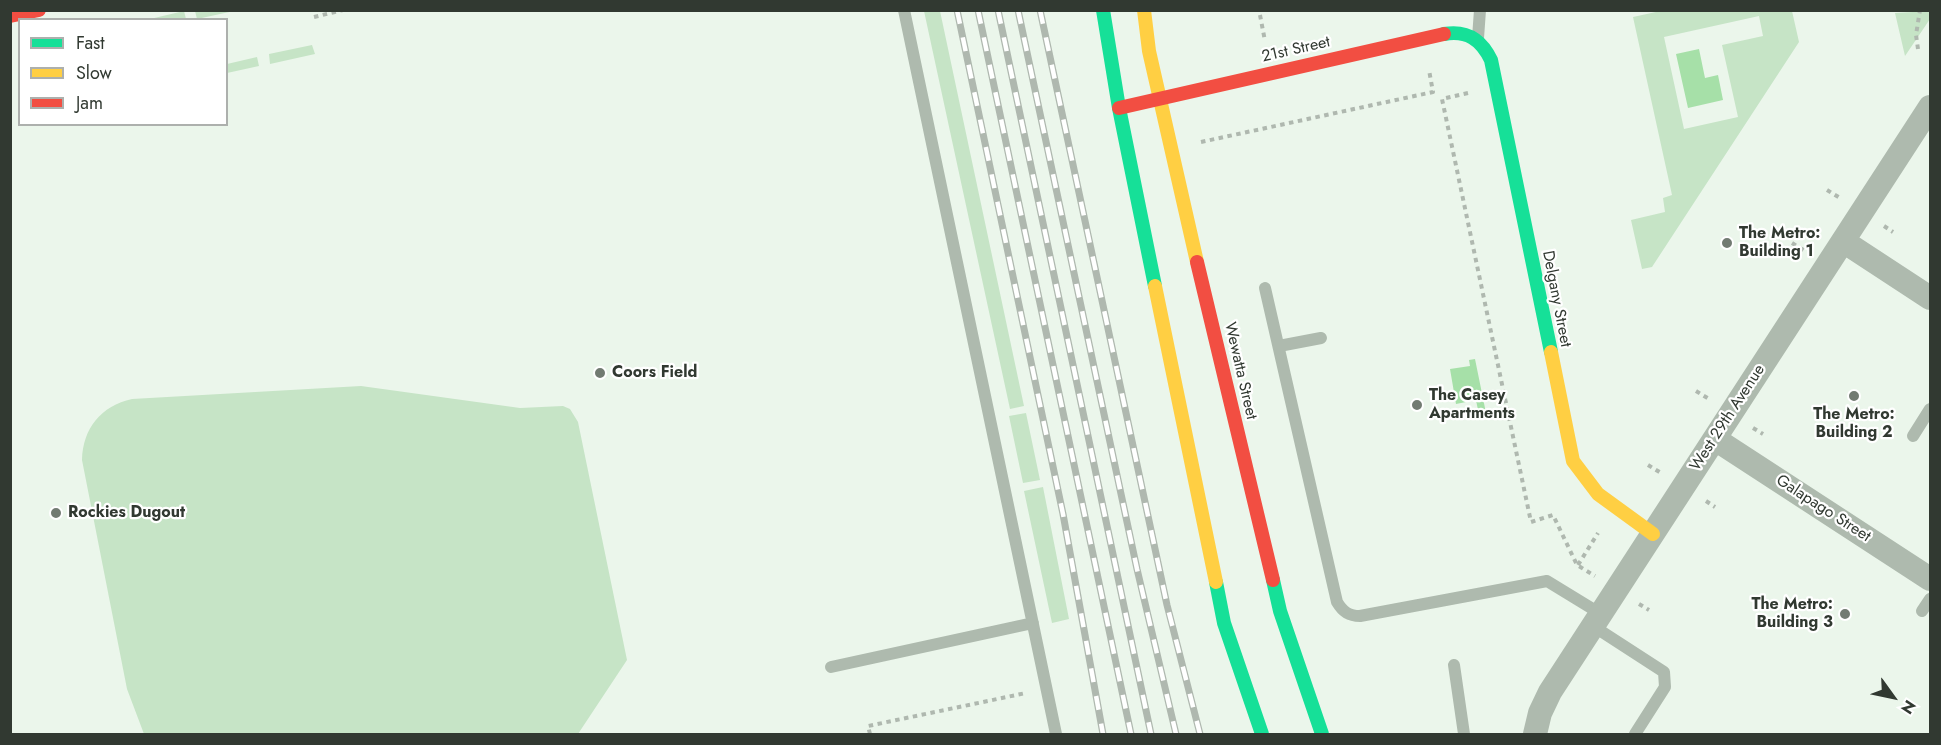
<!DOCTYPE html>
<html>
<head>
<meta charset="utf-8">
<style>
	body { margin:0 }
	#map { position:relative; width:1941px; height:745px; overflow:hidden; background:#ebf6eb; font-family:Jost,sans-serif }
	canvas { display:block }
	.frame { position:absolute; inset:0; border:12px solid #313931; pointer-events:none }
	.legend { position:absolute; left:18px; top:18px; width:210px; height:108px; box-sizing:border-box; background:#fff; border:2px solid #adb0ad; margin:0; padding:8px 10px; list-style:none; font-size:18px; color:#313931 }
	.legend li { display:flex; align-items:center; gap:12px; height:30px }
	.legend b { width:30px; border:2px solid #adb0ad }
	.north { position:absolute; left:1863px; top:667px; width:60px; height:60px; -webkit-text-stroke:4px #fff; paint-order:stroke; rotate:123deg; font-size:16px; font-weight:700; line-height:24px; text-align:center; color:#313931 }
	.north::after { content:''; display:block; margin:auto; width:21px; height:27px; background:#313931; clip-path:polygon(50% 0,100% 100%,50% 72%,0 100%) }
</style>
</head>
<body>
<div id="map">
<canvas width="1941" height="745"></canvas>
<div class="frame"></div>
<ul class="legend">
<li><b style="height:8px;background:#16e098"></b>Fast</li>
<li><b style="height:8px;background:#ffcf43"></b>Slow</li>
<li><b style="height:8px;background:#f24e42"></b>Jam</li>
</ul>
<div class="north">N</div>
</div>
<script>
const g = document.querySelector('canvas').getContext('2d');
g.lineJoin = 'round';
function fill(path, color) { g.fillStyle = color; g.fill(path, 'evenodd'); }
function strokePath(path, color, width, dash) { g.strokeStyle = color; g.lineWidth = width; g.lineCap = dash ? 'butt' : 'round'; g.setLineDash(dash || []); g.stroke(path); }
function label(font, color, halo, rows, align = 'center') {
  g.font = font + ' Jost,sans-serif'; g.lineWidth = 4.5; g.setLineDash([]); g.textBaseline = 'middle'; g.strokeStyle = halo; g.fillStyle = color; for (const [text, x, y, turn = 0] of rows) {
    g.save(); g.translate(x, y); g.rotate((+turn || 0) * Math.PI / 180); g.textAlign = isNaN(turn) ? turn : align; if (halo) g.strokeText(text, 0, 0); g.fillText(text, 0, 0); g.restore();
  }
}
const green = new Path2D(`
	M1665 10 1792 11 1799 42 1652 267 1642 269 1631 220 1665 212 1663 198 1672 195 1633 17ZM1759 16 1763 36 1722 45 1738 117 1684 129 1664 37Z
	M184 11 186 19H150Z
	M195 11V10L234 11 197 19Z
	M924 11H940L1024 406 1010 409Z
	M1930 11V19L1905 56 1895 13Z
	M312 45 315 54 270 64 269 54Z
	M257 57 259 66 227 73V64Z
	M361 386 520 408 563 406 570 409 578 422 627 660 578 734H144L127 689 82 460C83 428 101 406 132 399Z
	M1026 413 1040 480 1023 483 1009 416Z
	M1043 487 1069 619 1052 623 1024 491Z`);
const water = new Path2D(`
	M1699 49 1705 78 1718 75 1723 100 1688 108 1676 54Z
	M1475 359 1487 418 1480 420 1476 400 1456 404 1450 369 1470 366 1469 360Z`);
const path = new Path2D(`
	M1260 15 1265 41
	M314 17 343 10
	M1918 49 1916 35 1920 10
	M1468 93 1442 99 1531 522 1553 515 1577 565 1595 576
	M1201 142 1433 92 1429 70
	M1827 190 1840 198
	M1884 226 1893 232
	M1792 243 1805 251
	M1696 391 1709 399
	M1753 428 1763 434
	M1648 465 1661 473
	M1706 501 1715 507
	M1578 565 1598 533
	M1639 604 1649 610
	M870 734 868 726 1026 693`);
const lane = new Path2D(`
	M904 10 1056 734
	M1478 38 1480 10
	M1265 288 1337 602C1343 612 1349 616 1360 616L1547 581 1601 614
	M1279 346 1321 338
	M1913 436 1930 409
	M1922 611 1930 599
	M1593 626 1664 672 1665 687 1635 734
	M1454 665 1464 734
	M831 667 1033 623`);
const street = new Path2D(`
	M1843 241 1930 298
	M1715 439 1930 579
	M1535 734 1540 713 1550 692 1930 107`);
const fast = new Path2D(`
	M1103 10 1119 108 1155 286
	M1444 34C1467 30 1481 39 1491 60L1551 352
	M1273 580 1280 611 1322 734
	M1216 582 1224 623 1262 734`);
const slow = new Path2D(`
	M1144 10 1149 51 1197 262
	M1155 286 1216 582
	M1551 352 1573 461 1598 494 1653 534`);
const jam = new Path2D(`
	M10 16 39 10
	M1119 108 1444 34
	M1197 262 1273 580`);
const rail = new Path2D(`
	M957 10 1063 514 1103 734
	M978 10 1131 734
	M998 10 1151 734
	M1018 10 1137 569 1176 734
	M1040 10 1167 605 1200 734`);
const markers = [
	[1727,243,6,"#727b72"],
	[600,373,6,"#727b72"],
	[1854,396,6,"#727b72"],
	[1417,405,6,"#727b72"],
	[56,513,6,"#727b72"],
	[1845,614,6,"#727b72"]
];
const streetNames = [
	["21st Street",1296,50,-13],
	["Delgany Street",1556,299,79],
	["Wewatta Street",1240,371,77],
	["West 29th Avenue",1728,418,-57],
	["Galapago Street",1823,509,33]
];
const poiNames = [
	["The Metro:",1739,234],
	["Building 1",1739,252],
	["Coors Field",612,373],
	["The Casey",1429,396],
	["Apartments",1429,414],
	["The Metro:",1854,415,"center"],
	["Building 2",1854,433,"center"],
	["Rockies Dugout",68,513],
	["The Metro:",1833,605,"right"],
	["Building 3",1833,623,"right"]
];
fill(green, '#c6e4c6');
fill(water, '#a6e0a8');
strokePath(path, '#afb8af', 4, [4.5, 4.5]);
strokePath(lane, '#aebaae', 12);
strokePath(street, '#aebaae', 24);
strokePath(fast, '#16e098', 14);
strokePath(slow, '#ffcf43', 14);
strokePath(jam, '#f24e42', 14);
strokePath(rail, '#afb8af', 7);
strokePath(rail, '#fff', 4.5, [14]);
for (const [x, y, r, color] of markers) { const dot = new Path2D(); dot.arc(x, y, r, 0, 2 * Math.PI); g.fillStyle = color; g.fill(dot); strokePath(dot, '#fff', 2); }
label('16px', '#313931', '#fff', streetNames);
label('bold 16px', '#313931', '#fff', poiNames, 'left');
</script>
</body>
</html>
